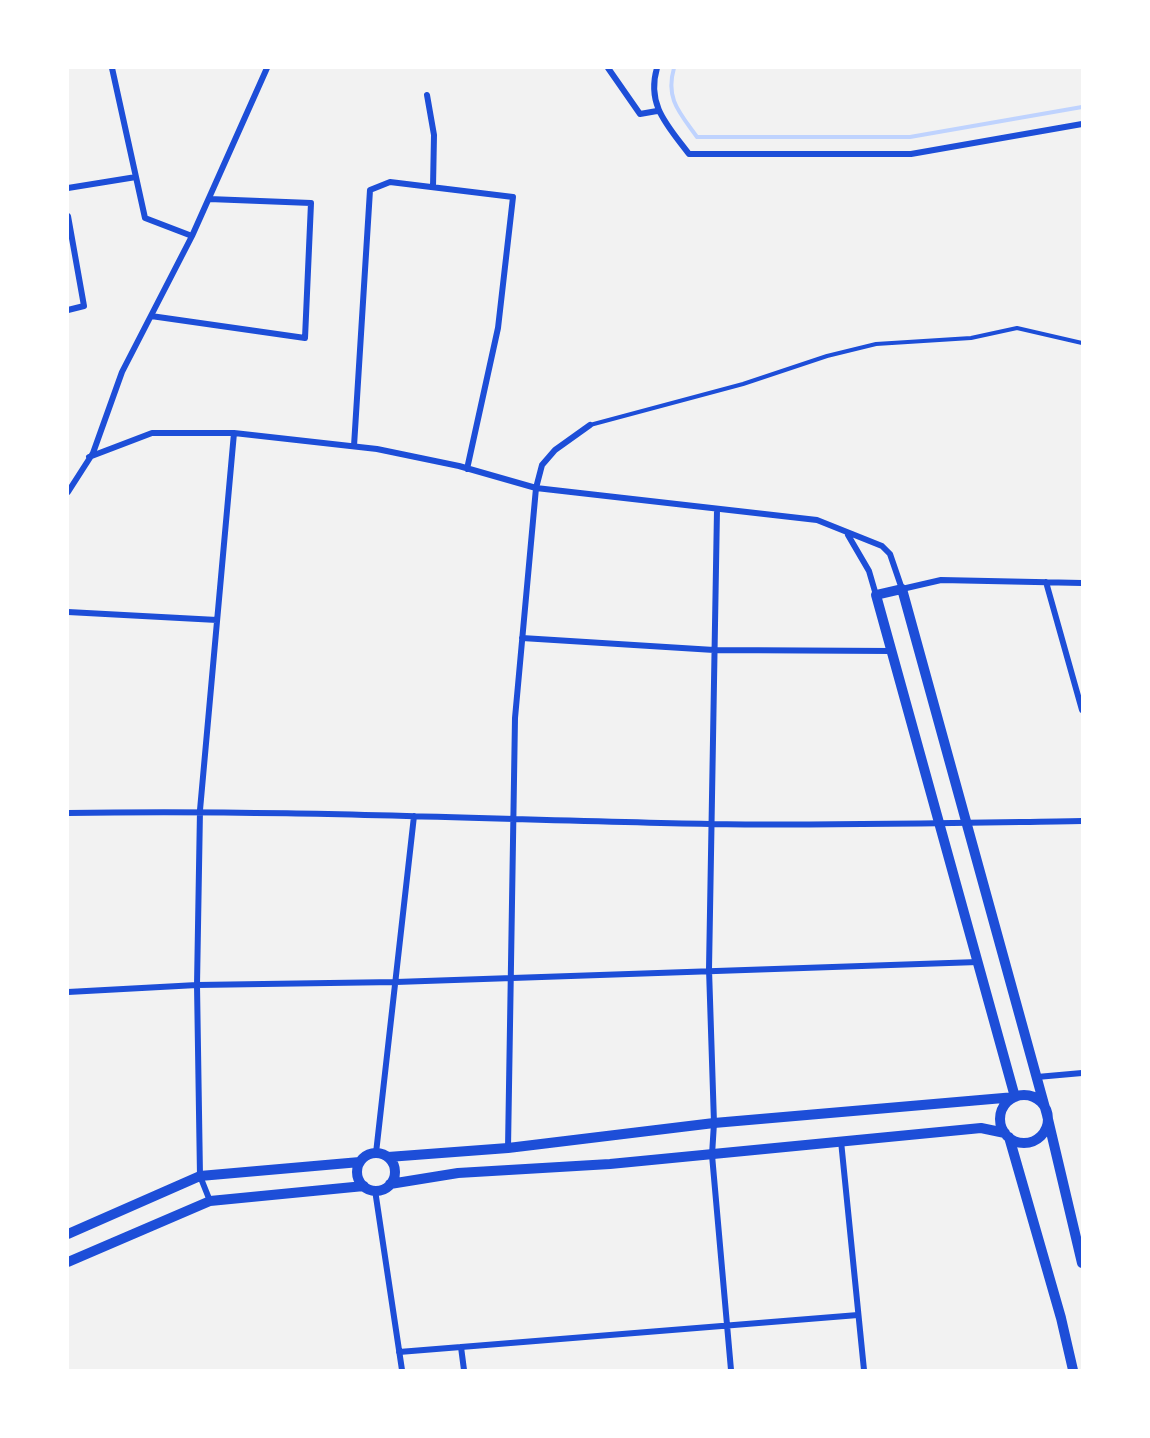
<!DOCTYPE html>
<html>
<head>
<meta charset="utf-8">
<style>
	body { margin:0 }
	#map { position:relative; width:1150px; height:1438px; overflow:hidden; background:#f2f2f2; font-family:"DejaVu Sans",sans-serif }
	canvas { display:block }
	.frame { position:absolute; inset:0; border:69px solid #fff; pointer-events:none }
</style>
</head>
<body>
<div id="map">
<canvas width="1150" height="1438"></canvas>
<div class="frame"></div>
</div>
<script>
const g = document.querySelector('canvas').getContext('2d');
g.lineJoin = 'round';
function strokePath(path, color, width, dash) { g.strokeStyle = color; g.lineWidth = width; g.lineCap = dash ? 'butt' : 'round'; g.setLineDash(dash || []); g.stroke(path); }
const stream = new Path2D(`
	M674 68C665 99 680 113 697 137H910L1082 107`);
const service = new Path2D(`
	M590 425 743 384 827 356 876 344 971 338 1017 328 1082 343`);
const minor = new Path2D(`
	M112 68 145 218 192 236
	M608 68 640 114 657 111
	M657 68C646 105 668 126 689 154H911L1082 124
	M427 95 434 135 433 187
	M68 188 136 177
	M68 216 84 306 68 310
	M151 316 305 338 311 203 209 199
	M354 446 370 190 390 182 513 197 498 328 467 469
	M89 457 152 433H234L377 449 459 466 536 488 817 520 882 546 890 554 902 589 941 580 1082 583
	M68 492 93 453 122 372 192 236 267 68
	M717 510 709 969 714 1123 712 1155 731 1370
	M848 535 869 571 876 595
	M1046 582 1082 710
	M68 612 217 620
	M522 638 714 650 891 651
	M68 813C282 809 496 820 710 824 834 826 958 823 1082 821
	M68 992 197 985 396 982 978 962
	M1037 1077 1082 1073
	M841 1141 864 1370
	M508 1148 515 718 536 488 542 465 555 450 590 425
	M376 1153 414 816
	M375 1190 402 1370
	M210 1201 200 1176 197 985 200 810 234 433
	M461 1347 464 1370
	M399 1352 858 1315`);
const secondary = new Path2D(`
	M1000 1119a24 24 0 1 1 48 0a24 24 0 1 1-48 0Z
	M1009 1137 1061 1318 1073 1370
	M357 1172a19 19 0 1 1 38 0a19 19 0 1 1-38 0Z
	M388 1157 508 1148 714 1123 1015 1097 876 595 902 589 1047 1115 1082 1263
	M390 1184 458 1173 610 1164 981 1128 1005 1133
	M68 1234 200 1176 360 1162
	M68 1262 210 1201 364 1186`);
strokePath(stream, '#bfd3fe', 4);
strokePath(service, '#1d4ed8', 4);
strokePath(minor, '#1d4ed8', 6);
strokePath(secondary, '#1d4ed8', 10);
</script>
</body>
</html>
